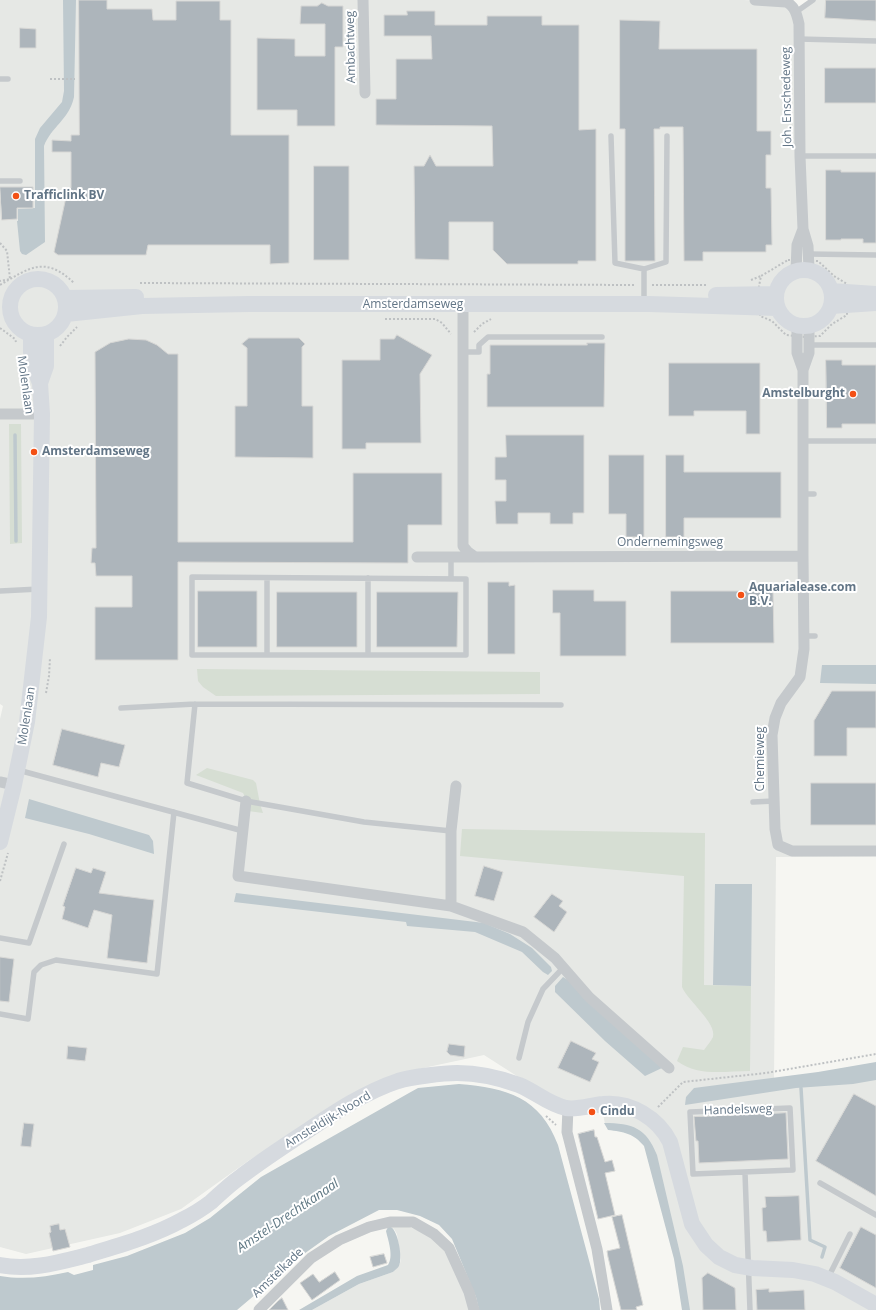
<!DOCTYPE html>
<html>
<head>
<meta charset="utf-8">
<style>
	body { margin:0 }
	canvas { display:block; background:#f6f6f2 }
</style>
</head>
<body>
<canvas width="876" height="1310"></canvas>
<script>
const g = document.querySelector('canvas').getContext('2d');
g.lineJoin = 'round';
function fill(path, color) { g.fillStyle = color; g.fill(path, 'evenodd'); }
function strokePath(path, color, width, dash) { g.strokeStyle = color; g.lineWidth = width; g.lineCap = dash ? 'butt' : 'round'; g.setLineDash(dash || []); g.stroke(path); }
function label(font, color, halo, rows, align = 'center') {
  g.font = font + ' "Open Sans",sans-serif'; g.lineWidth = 4; g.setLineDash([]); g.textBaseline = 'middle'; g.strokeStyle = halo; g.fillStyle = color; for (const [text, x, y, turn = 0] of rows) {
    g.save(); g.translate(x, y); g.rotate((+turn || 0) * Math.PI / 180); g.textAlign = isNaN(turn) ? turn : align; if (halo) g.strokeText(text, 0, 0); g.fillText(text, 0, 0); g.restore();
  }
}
const built = new Path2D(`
	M0 0H743L786 2 796 12 813 0H876V856L776 857 774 1082 876 1066V1310H687L646 1142 629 1131 605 1124 602 1109 559 1103 484 1055 414 1070 353 1094 248 1161 181 1209 120 1233 26 1254 0 1247V719L3 706 0 704Z
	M391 1227H409L421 1231 435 1240 448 1254 466 1295 470 1310H312L359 1284 393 1272 399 1266 401 1260 397 1234 394 1229Z`);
const green = new Path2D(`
	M9 424H21L22 543 10 544Z
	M197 669 540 672V694L216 696 203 687 198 681Z
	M207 768 253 780 256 783 260 804 263 813 248 811 246 799 243 793 196 775Z
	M462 829 705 833 704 985 751 986 750 1071C725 1071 698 1077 677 1061L683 1047 704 1050C707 1046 711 1041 713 1037 717 1023 687 1000 682 987L684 876 460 856Z`);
const water = new Path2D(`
	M63 0H76L74 97C69 120 51 127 44 146L45 242 26 255 22 254 20 251 17 221H18V209L35 208V139L40 128 62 102 64 91Z
	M822 665H876V684L820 683Z
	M29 799 149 835 153 841 154 854 89 834 25 818Z
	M715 884H752L751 986 713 985Z
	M236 893 484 923 510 934 532 948 551 967 552 971 548 975 543 972 522 952 475 932 407 926 406 922 234 902Z
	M563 977 568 980 662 1068 645 1076 605 1041 555 992V986Z
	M876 1062V1080L853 1084 796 1088 685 1105 686 1097 694 1088 818 1072Z
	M459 1084C507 1088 540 1097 558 1145L590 1264 599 1299 600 1310H479L476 1297 452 1239 439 1225 420 1216 397 1210H379L329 1236 301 1256 237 1310H0V1276C23 1280 46 1277 68 1272L74 1275 93 1270V1265L127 1256 185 1233 210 1218 261 1177 409 1093 418 1088Z
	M604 1123C633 1123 646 1128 657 1155L683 1266 690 1310H682L674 1259 644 1146C633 1133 624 1132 608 1130Z
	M388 1227H391C398 1231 403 1258 399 1266 398 1268 395 1270 393 1272L359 1284 312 1310H299L357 1276 388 1265C394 1256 388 1240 386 1231Z`);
const stream = new Path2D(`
	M15 435 16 541
	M801 1088 810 1240 825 1247 822 1257`);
const building = new Path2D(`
	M79 0H107V9H152L153 20H176V1H220V20H231V135H289V263L270 264V245H148L146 255H58L54 252 68 188H71V152H52V140L71 141V135H79Z
	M826 0H876V21L825 18Z
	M322 3 328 6H343V47H335V126H297V110H257V38L295 39V56H325V24H300L301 6H317Z
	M407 11H435V25H487V16H542V25H579V130L596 129V261H578V264H507L493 250V222H449V260L415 259 414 166H424L430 155 436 166H493L492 126 376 125V99H396V59H432L431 36H384V15H407Z
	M620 20 660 21 659 49H757V131H771V155H766V188H771L772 245H766V252H703V261H684L683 127H660V129H654L655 261H625V129H620Z
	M20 28 36 29V48H20Z
	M825 68H876V103H825Z
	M314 166H349V260H314Z
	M826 170H841V172H876V243H863V239H841V240H826Z
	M0 187H33V208H17V219L2 220Z
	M397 335 432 355 420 374 421 443H366V449H342V360H380V339H394Z
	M249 338H299L305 344 302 347V406H313V458L235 457V406H247V348L242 344Z
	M129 339 146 340 157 345 168 354H178V542H353V473H442V525H408V563L178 562V660H95V607H132V576H96L95 563H91L92 548H96L95 352 110 343Z
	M587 343H605L604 407H487V374H490V345H587Z
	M826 360H842V365H876V424H842V428H827Z
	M669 363H760V434H746V411H694V416H669Z
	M506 435H584V513H573V524H550V513H518V524H496L495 501H506V480H495V457H506Z
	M609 455H644V537H626V514H609Z
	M666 455H684V472H781V518H684V537H666Z
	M488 582H509V586L515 585V654H488Z
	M553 590H594V601H626V656H560V613H553Z
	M198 591H257V647H198Z
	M671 591H773L774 643H671Z
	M277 592H357V647H277Z
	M377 592H458L457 647H377Z
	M832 691H876V728H847V756H814V721Z
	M62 729 125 745 119 767 101 763 98 777 53 765Z
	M811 783H876V825H811Z
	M484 866 503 872 494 901 475 896Z
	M76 868 91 873 93 868 106 872 99 893 154 900 147 963 107 958 112 915 94 910 88 928 62 919 65 907 63 906Z
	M552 894 563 901 559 906 567 912 554 932 534 917Z
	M0 957 14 959 9 1002 0 1001Z
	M571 1041 596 1053 592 1059 599 1062 590 1082 558 1068Z
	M449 1044 465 1046 464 1057 450 1055 447 1052Z
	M68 1046 87 1048 85 1061 67 1059Z
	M854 1094 876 1106V1196L816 1161Z
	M786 1113 788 1159 699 1163 698 1141H696L694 1117Z
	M24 1123 34 1124 31 1147 21 1146Z
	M594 1130 595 1137H597L605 1162 612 1160 615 1171 605 1173 615 1215 598 1219 578 1134Z
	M799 1196 801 1240 767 1242 766 1231H763L762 1208 766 1207 765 1197Z
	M622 1215 643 1305 636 1307 637 1310H621L608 1257 607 1251 620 1248 612 1217Z
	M59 1224 60 1230 65 1229 70 1247 53 1251 49 1233 51 1232 50 1226Z
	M861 1227 876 1235V1288L840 1268Z
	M384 1254 387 1263 373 1267 370 1257Z
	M335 1272 340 1280 312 1300 300 1283 313 1274 319 1282Z
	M708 1273 735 1288 736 1310H703L702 1278Z
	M769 1289V1292L804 1290 805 1310H757L756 1290Z
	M282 1298 288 1310H269L278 1301Z`);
const path = new Path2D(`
	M50 79H75
	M0 243 7 251 10 279 0 281
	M788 260 818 261 834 276 847 284V315L832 324 820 336 804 337 786 335 772 321 760 316 759 286 761 276Z
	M751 280 761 276
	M140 283 635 285
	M0 285C29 268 45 255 74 283
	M652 285H707
	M385 319H435L442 323 451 334
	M0 328 15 339 16 342
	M474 332 482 324 491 319
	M60 346 67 337 77 327
	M46 693 49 676 50 658
	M0 881 8 853
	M658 1107 683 1082 766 1073 876 1054
	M546 1116 556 1125`);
const lane = new Path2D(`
	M796 12 813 0
	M799 39 876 41
	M0 79H8
	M611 136 615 263 644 269
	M800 156H876
	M0 181H20
	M808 254 876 255
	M644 296V269L666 262 667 136
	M809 345H876
	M463 352H479V345L488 337H602
	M803 441H876
	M803 494H814
	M451 557V578
	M192 577 466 579V655H192Z
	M267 578V655
	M368 578V655
	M0 591 39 589
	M804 636H815
	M195 704 187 783 246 801 364 822 451 831
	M121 708 195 704 561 705
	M18 770 243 831
	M753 802 774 801
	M0 938 29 943 64 844
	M0 1014 28 1019 34 972 41 965 56 960 157 974 174 812
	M519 1058 528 1022 543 989 563 968
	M790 1108 793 1170 693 1174 690 1112Z
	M745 1173 750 1310
	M820 1183 876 1215
	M828 1278 850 1234`);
const street = new Path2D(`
	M363 0 365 93
	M755 0 786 2C795 6 797 15 799 24L800 156 803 229 808 246 809 270
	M796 271 797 245 803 229
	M463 305V546L468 552 475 557 803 556V370L797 353V326
	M803 370 809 353V326
	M0 414H42
	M803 556 804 649 800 677 781 703 775 718 772 735 775 829 778 845 792 851H876
	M417 557H475
	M0 782 14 785
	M246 801 238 876 451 906 523 932 555 958 589 997 669 1068
	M451 906V831L456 786
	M568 1108 567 1132 597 1249 607 1310
	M259 1310 311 1258 339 1240 369 1227 390 1222H413L434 1234 449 1248 469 1292 474 1310`);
const secondary = new Path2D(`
	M776 298a28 28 0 1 1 56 0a28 28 0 1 1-56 0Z
	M10 307a28 28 0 1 1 56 0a28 28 0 1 1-56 0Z
	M831 291 876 294
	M716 295 776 294
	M65 298 136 297
	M831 306 876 303
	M66 314 142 306 249 304H649L777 308
	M40 383 46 366V335
	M0 842 14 785 27 722 39 617 42 414 40 383 34 368 31 352V335
	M0 1265C30 1271 60 1262 88 1255 120 1245 153 1236 182 1220 192 1215 202 1209 211 1202 220 1194 229 1185 239 1178 261 1161 284 1146 307 1131 335 1112 365 1092 398 1081 411 1077 443 1073 457 1073 477 1073 500 1078 519 1085 536 1092 548 1104 566 1108 578 1110 591 1105 603 1104 630 1101 658 1118 670 1142L692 1224 706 1245 719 1257 735 1265 752 1268 793 1270 815 1274 835 1282 876 1305`);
const markers = [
	[16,196,4,"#f35015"],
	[853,394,4,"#f35015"],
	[34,452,4,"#f35015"],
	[741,595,4,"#f35015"],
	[592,1112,4,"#f35015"]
];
const streetNames = [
	["Ambachtweg",351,47,-91],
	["Joh. Enschedeweg",787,97,-91],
	["Amsterdamseweg",413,305],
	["Molenlaan",25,385,82],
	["Ondernemingsweg",670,543],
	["Molenlaan",27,716,-81],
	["Chemieweg",761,759,-90],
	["Handelsweg",738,1110,-2],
	["Amsteldijk-Noord",328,1120,-31],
	["Amstelkade",278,1273,-44]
];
const poiNames = [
	["Trafficlink BV",24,196],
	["Amstelburght",845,394,"right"],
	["Amsterdamseweg",42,452],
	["Aquarialease.com",749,588],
	["B.V.",749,602],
	["Cindu",600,1112]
];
const waterNames = [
	["Amstel-Drechtkanaal",288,1216,-34]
];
fill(built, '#e6e8e5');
fill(green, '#d6ded3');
fill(water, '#bec9ce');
strokePath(stream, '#bec9ce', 3.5);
fill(building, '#adb5bb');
strokePath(building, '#d7d7d5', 1);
strokePath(path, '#bec1c3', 2, [2, 2]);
strokePath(lane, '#c5c9cc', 5.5);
strokePath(street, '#c5c9cc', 11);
strokePath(secondary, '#d6dadf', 16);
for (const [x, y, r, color] of markers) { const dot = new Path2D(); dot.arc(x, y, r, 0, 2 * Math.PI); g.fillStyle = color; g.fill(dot); strokePath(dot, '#fff', 1.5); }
label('12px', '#627586', '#fff', streetNames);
label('bold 12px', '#627586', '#fff', poiNames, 'left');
label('italic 13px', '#5e7783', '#fff', waterNames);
</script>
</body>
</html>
